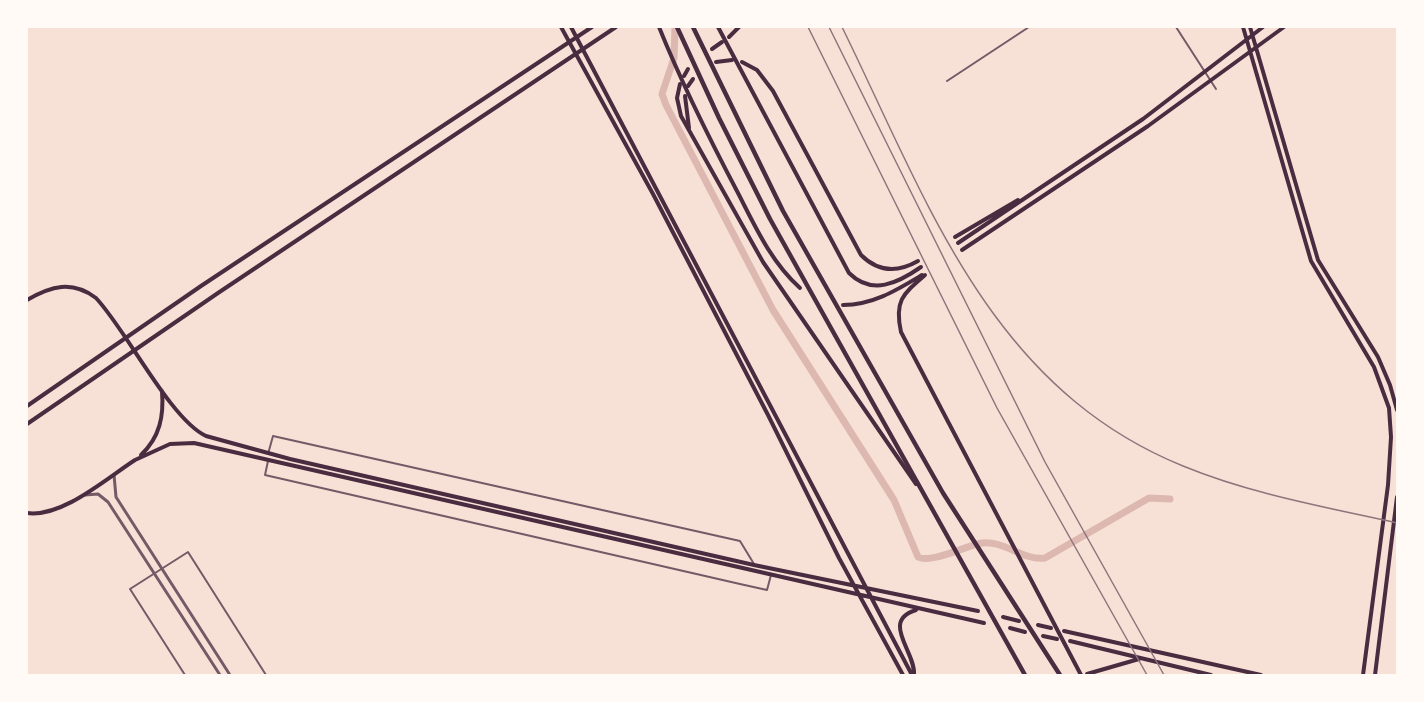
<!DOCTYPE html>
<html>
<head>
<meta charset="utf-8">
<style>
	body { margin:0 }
	#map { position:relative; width:1424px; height:702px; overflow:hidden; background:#f7e1d7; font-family:"Work Sans",sans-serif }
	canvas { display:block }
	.frame { position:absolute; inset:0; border:28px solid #fffaf5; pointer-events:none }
</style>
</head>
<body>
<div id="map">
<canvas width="1424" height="702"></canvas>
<div class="frame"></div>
</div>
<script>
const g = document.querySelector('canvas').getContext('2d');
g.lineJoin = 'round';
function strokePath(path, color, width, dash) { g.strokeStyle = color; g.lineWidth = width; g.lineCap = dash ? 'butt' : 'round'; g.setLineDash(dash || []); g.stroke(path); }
const canal = new Path2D(`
	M675 27 674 58 662 94 666 105 773 310 894 500 918 557C931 564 965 546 982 543 1004 540 1023 561 1045 558L1149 498 1170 499`);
const minor = new Path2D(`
	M1176 27 1216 89
	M947 81 1029 27
	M268 454 273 436 740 541 754 564
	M268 461 265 475 740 584 767 590 771 575
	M185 675 130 589 188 552 266 675`);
const tertiary = new Path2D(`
	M114 475 116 497 230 675
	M85 495 98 494 108 502 220 675`);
const secondary = new Path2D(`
	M561 27 653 194 768 415 839 558 903 675
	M571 27 912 675
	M659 27C682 84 709 138 738 193 755 226 771 262 800 288
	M718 27 849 273C872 296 898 283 921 267
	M1243 27 1311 261 1374 367 1389 408 1391 437 1388 485 1363 675
	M1250 27 1318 260 1378 357 1390 385 1397 410
	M716 62 732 60
	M742 62 757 70 773 91 861 255C878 272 897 273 918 261
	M688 86 693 79
	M685 96 689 128
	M955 237 1018 200
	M958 243 1143 119 1263 27
	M962 250 1148 126 1284 27
	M925 275C903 294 894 301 901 332L1081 675
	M27 300C51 286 72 280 96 298 127 331 170 419 206 436L290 459 754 565 978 611
	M843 305C873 305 897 290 922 275
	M141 455C160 437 164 416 162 391
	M135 460 170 444 194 443 984 623
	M27 513C62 518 107 478 135 460
	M1003 617 1019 621
	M1038 625 1051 628
	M1010 628 1025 632
	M1064 631 1261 675
	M1043 636 1057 639
	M1070 641 1211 675
	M1087 674 1139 659
	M914 675C916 652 880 621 916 610
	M1375 675 1397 497`);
const primary = new Path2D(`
	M729 37 739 27
	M712 49 722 42
	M684 76 688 69
	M680 84 677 98 681 116 763 262 916 484
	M27 406 201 286 592 27
	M27 424 218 293 616 27`);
const motorway = new Path2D(`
	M677 27 719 118 770 219 1025 675
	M693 27 783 211 943 493 1060 675`);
const rail = new Path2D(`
	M808 27 997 408 1147 675
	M829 27 1045 462 1164 675
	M842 27C927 200 989 387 1183 466 1251 494 1325 507 1397 523`);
strokePath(canal, '#dcb8b0', 7);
strokePath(minor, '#755966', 2);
strokePath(tertiary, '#755966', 3);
strokePath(secondary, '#4a2c40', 4);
strokePath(primary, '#4a2c40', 4);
strokePath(motorway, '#4a2c40', 4.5);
strokePath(rail, '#8f747c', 1.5);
</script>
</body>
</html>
